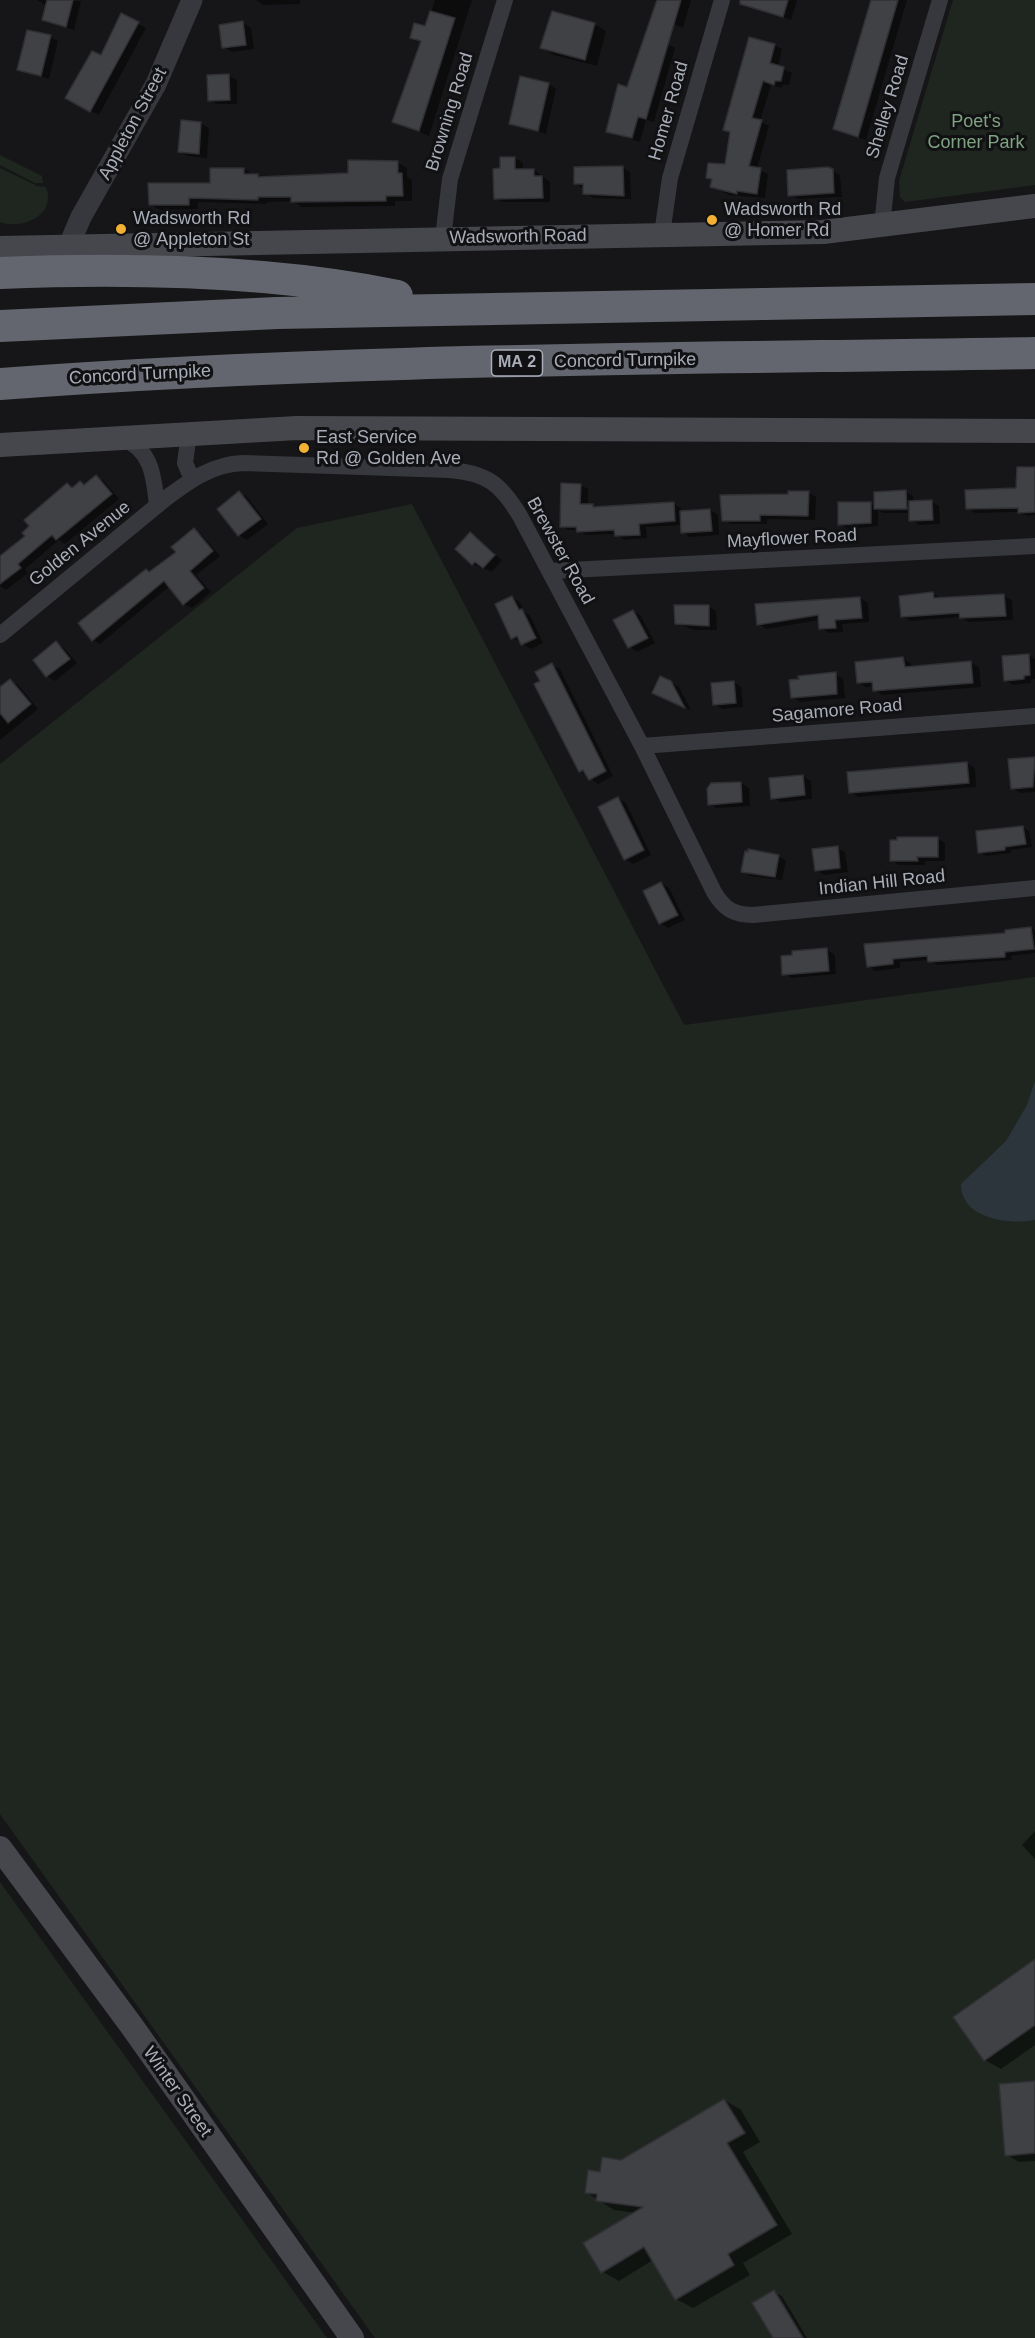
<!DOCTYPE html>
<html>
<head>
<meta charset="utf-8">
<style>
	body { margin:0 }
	canvas { display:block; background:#161618 }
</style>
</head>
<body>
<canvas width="1035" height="2338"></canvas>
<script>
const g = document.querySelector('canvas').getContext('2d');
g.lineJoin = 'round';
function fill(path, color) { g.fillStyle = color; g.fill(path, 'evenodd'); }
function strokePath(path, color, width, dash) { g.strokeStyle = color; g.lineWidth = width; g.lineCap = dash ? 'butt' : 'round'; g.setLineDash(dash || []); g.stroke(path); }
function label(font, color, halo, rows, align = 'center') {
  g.font = font + ' Arial,sans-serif'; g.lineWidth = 6; g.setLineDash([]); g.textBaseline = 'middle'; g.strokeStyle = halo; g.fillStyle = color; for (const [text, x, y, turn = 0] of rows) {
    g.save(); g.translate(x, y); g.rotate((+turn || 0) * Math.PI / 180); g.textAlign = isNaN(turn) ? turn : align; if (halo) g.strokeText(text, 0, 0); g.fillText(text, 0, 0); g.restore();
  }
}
const green = new Path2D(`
	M953 0H1035V185L905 202 900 197 899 181Z
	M0 155 42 176 43 183H35L0 165Z
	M0 168 37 186 46 187C57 216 21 230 0 222Z
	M412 504 684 1025 1035 977V2338H375L0 1814V764L297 528Z
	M0 1882 327 2338H0Z`);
const water = new Path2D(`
	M1035 1081V1220C1009 1225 961 1219 961 1184L1006 1141 1027 1105Z`);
const shadow = new Path2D(`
	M37 0 81 1 74 30 43 20 47 6Z
	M256 0H300V4L263 5Z
	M435 0H472L429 136 394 121 422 43 412 37 426 28Z
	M658 0H691L683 28 664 20Z
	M763 0H797L791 20 760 9Z
	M873 0H907L866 140 834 129Z
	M121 15 146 28 99 115 67 98 101 57Z
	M243 23 251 28 254 49 232 52 224 47Z
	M594 24 606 31 597 66 554 55 542 48Z
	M50 37 58 41 49 79 19 70Z
	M667 44 675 48 654 122 646 120 640 142 607 131 628 88Z
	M774 45 782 49 778 67 792 73 789 85H782V88L771 85 760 121 769 126 757 169 768 174 765 198 729 195 712 186 713 180 708 177 726 166 731 133 725 130Z
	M229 76 237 80V104H217L209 100Z
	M549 84 556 89 546 134 510 123Z
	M182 122 201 123 209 128 207 158 188 156 180 152Z
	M501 158H515L523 163V171L534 170 550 182V202H503L495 198Z
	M397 162 407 168V177L412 180V201H395V206L302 207 293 201 267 202V204L198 202V209L160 210 150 204 211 184 244 169 261 178 349 175Z
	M622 167 630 172 631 199 593 198 576 183Z
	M832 170 840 175 842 197 798 199 790 195Z
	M1035 469V515L1027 516 1018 512 975 513 967 508 1018 490Z
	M96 477 104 481 119 499 65 544 59 540 25 569 28 573 6 590 0 586V555L27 536 67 484 74 488 85 486Z
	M581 485 588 489V505L597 508 674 504 681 508V512L710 510 718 515 719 535 690 537 682 532V525L646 527 647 538 624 540 616 534 586 535 577 530H569L561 526Z
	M905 492 913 496 914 502H932L939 506 940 524 919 525 911 520V513H883L878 510V526L847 529 840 524 870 503 875 506ZM914 507V510L881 511V508Z
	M239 493 247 497 268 524 247 540 239 535 219 509Z
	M809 493 816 497 815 520 767 519V524H731L724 520 722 496Z
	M194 530 201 534 220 556 196 575 211 592 192 608 184 604 170 586 100 644 93 640 150 572 178 552Z
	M470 534 502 560 492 572 473 564Z
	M933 594 941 598 1004 596 1012 600 1013 620 969 622 960 617 911 621 903 617Z
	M512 597 520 602 524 612 530 615 543 643 531 649 513 638Z
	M860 598 868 603 869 622 842 624 843 632 829 633 821 628 820 620 766 629 759 624 756 605Z
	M708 606 716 611 717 630H694L676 623Z
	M633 611 641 616 655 643 637 652 630 647Z
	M56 643 64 648 77 663 55 681 47 676Z
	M1028 655 1035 659V679L1031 680V683L1013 685 1005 680Z
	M903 659 911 663 912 668 971 663 979 667 981 687 882 695 874 690V686L866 687 858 682Z
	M552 665 560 669 613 776 598 784 580 771 542 681Z
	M835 674 843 679 845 698 800 702 792 697Z
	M10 681 18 685 38 709 0 740V689Z
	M670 682 679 687 691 710 661 697Z
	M734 682 741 687 743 707 722 709 714 704Z
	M1035 759V792L1020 793 1012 788 1010 761Z
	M967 764 975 768 976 787 858 797 850 792Z
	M803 776 811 781 812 799 781 802 773 798Z
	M741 783 749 788 750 806 717 808 709 804Z
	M618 798 626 803 651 855 633 864 625 859Z
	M1023 827 1029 831 1032 847 1011 850V853L986 856 980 852Z
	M937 838 945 843V861H925V865H899L891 860Z
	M837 848 845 852 848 872 824 875 816 870Z
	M778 856 786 861 782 880 750 876 743 871Z
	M661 883 669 888 685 920 668 928 660 923Z
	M1031 928 1035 931V953L1011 956 1012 960 937 965 929 960 900 962V968L875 971 868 966 866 946 1007 934Z
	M827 950 835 955 836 974 792 978 784 974Z
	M1035 1831V1859L1022 1845Z
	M1035 1961V2045L1001 2069 985 2060Z
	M1035 2082V2161L1019 2162 1007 2155Z
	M724 2100 741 2110 760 2142 743 2152 792 2234 743 2263 750 2275 693 2308 676 2299 653 2260 619 2281 603 2272 637 2213 614 2210 586 2192 601 2174Z
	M774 2292 782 2296 807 2338H774Z`);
const building = new Path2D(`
	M47 0H73L66 27 42 20Z
	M657 0H681L646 119 638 117 632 138 606 132 618 84 627 87Z
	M740 0H788L783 17 740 4Z
	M871 0H898L858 137 833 129Z
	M430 11 455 18 419 131 392 122 421 41 410 38 414 23 425 26Z
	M552 11 595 23 585 60 540 48Z
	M121 13 139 22 90 112 65 98 92 51 101 55Z
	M243 21 246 45 222 48 219 25Z
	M27 30 51 35 41 76 17 70Z
	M749 37 775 44 770 63 784 67 781 81H775L774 85 763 81 752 118 762 120 749 166 761 168 757 194 737 191V194L710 187 712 179 706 178 708 163 725 164 730 132 723 130Z
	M229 74 230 100 208 101 207 75Z
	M520 76 549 83 538 131 509 124Z
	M181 120 201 122 199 154 178 152Z
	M500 157H515V169H534V176H542L543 198 494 199 493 169 500 168Z
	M348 160 398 161V173H402L403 196H386V201L291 202V197H258V200L189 198V205H149L148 183H210V168H244V174H258V177L348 173Z
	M623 166 624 196 583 194V184H574V167Z
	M828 167 833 169 834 193 788 196 787 170Z
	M1017 467H1035V512L1018 513V508L966 509 965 490 1016 488Z
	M96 475 112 494 56 540 52 535 18 564 21 568 0 584V556L25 536 22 533 29 526 24 520 67 483 72 488 80 481 84 485Z
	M561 483 581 484 580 504H593V507L674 502 675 521 639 524 640 535 615 536 614 530 577 532 576 527H560Z
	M906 490 907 509H874V492Z
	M239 491 261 519 238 536 217 509Z
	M788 491H809L808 516 760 515V521H722L720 495 788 494Z
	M932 500 933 520 909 521V501Z
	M838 502H871V523L838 525Z
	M710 509 712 531 681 533 680 511Z
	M194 528 213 551 190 571 204 588 183 605 164 581 92 641 78 623 146 569 149 572 176 552 171 547Z
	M470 532 495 555 483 568 475 562 472 565 455 549Z
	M933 592 934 598 1004 594 1006 616 960 618 959 613 901 617 899 596Z
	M512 596 519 610 522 609 536 638 521 645 517 636 511 639 495 604Z
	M860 597 862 618 835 620 836 628 819 629 818 615 757 625 755 604Z
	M674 605H709V626L675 624Z
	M633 610 648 638 628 648 613 620Z
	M56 641 70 659 46 677 33 660Z
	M1029 654 1030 675 1024 676V679L1004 681 1002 656Z
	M903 657 905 667 971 661 973 683 873 691 872 682 857 683 855 662Z
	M552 663 606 771 589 780 583 770 579 772 534 684 540 681 535 672Z
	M836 672 837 694 791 698 789 680 799 679 798 676Z
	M660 676 671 681 685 708 652 693Z
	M10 679 31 704 8 723 0 713V687Z
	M734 681 736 703 713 705 711 683Z
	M1035 757 1033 787 1011 789 1008 759Z
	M967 762 969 783 849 793 847 772Z
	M803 775 805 795 771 799 769 778Z
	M741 782 742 802 708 805 707 789 711 783Z
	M618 797 644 850 624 860 598 807Z
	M1023 826 1026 844 1005 847V850L978 853 976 831Z
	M897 837H938V857H917L918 861H890V840H897Z
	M838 846 840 868 815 871 812 849Z
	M748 849 779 855 775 877 741 872 745 851 748 852Z
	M661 882 678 915 659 924 643 891Z
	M1031 927 1034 949 1005 952V957L928 962 927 956 893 959V964L867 967 864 944 1005 933V930Z
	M827 948 829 971 782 975 781 956 792 955V951Z
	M1035 1959V2025L984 2061 953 2017Z
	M1035 2081V2153L1005 2156 999 2084Z
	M724 2099 745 2133 727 2143 777 2225 728 2254 734 2265 675 2300 644 2247 601 2273 583 2243 643 2207 596 2201 597 2194 585 2193 588 2170 600 2172 602 2157 621 2160Z
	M774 2290 803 2338H773L752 2303Z`);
const minor = new Path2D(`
	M882 226 887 178 940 0
	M662 234 670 178 722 0
	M443 238 450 179 505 0
	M189 433 185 463 192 479
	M121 438C152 449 154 477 157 506
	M551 571 1035 546
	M0 635 165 499C189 481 212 464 243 463L450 470C487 473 501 484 520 516L642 746 714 892C724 909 734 915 753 915L1035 888
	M642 746 1035 716`);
const tertiary = new Path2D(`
	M69 245 81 217 156 84 192 0`);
const secondary = new Path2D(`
	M0 248 823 232 1035 206
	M0 445 297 428 1035 431
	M0 1848 131 2025 352 2338`);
const motorway = new Path2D(`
	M0 273C127 268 272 270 397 296
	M0 326 277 313 1035 299
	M0 384C344 358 690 359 1035 353`);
const markers = [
	[712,220,6,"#f2b134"],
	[121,229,6,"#f2b134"],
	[304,448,6,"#f2b134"]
];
const shields = [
	[517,363,51]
];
const shieldNames = [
	["MA 2",517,363]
];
const streetNames = [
	["Shelley Road",888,107,-73],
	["Homer Road",669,111,-74],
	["Browning Road",450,112,-73],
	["Appleton Street",133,124,-62],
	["Wadsworth Road",518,237,-1],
	["Concord Turnpike",625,361,-1],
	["Concord Turnpike",140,375,-3],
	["Mayflower Road",792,539,-3],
	["Golden Avenue",80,544,-39],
	["Brewster Road",560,551,61],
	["Sagamore Road",837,711,-5],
	["Indian Hill Road",882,883,-6],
	["Winter Street",177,2092,55]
];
const parkNames = [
	["Poet's",976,122],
	["Corner Park",976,143]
];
const poiNames = [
	["Wadsworth Rd",724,210],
	["@ Homer Rd",724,231],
	["Wadsworth Rd",133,219],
	["@ Appleton St",133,240],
	["East Service",316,438],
	["Rd @ Golden Ave",316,459]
];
fill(green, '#1e261f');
fill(water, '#2c353c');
fill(shadow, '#0007');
fill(building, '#404145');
strokePath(building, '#303034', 1.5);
strokePath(minor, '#37383d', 16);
strokePath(tertiary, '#37383d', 21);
strokePath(secondary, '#45474d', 24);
strokePath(motorway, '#63666e', 32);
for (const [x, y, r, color] of markers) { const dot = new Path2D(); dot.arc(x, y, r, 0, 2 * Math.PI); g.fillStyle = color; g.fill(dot); strokePath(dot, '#111113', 2); }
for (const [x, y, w] of shields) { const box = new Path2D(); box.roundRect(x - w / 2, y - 13, w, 26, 4.5); g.fillStyle = '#111113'; g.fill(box); strokePath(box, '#a8adb8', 1.5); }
label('bold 16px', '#a8adb8', null, shieldNames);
label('18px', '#a8adb8', '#111113', streetNames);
label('18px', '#7fa381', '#111113', parkNames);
label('18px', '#a8adb8', '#111113', poiNames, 'left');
</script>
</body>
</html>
